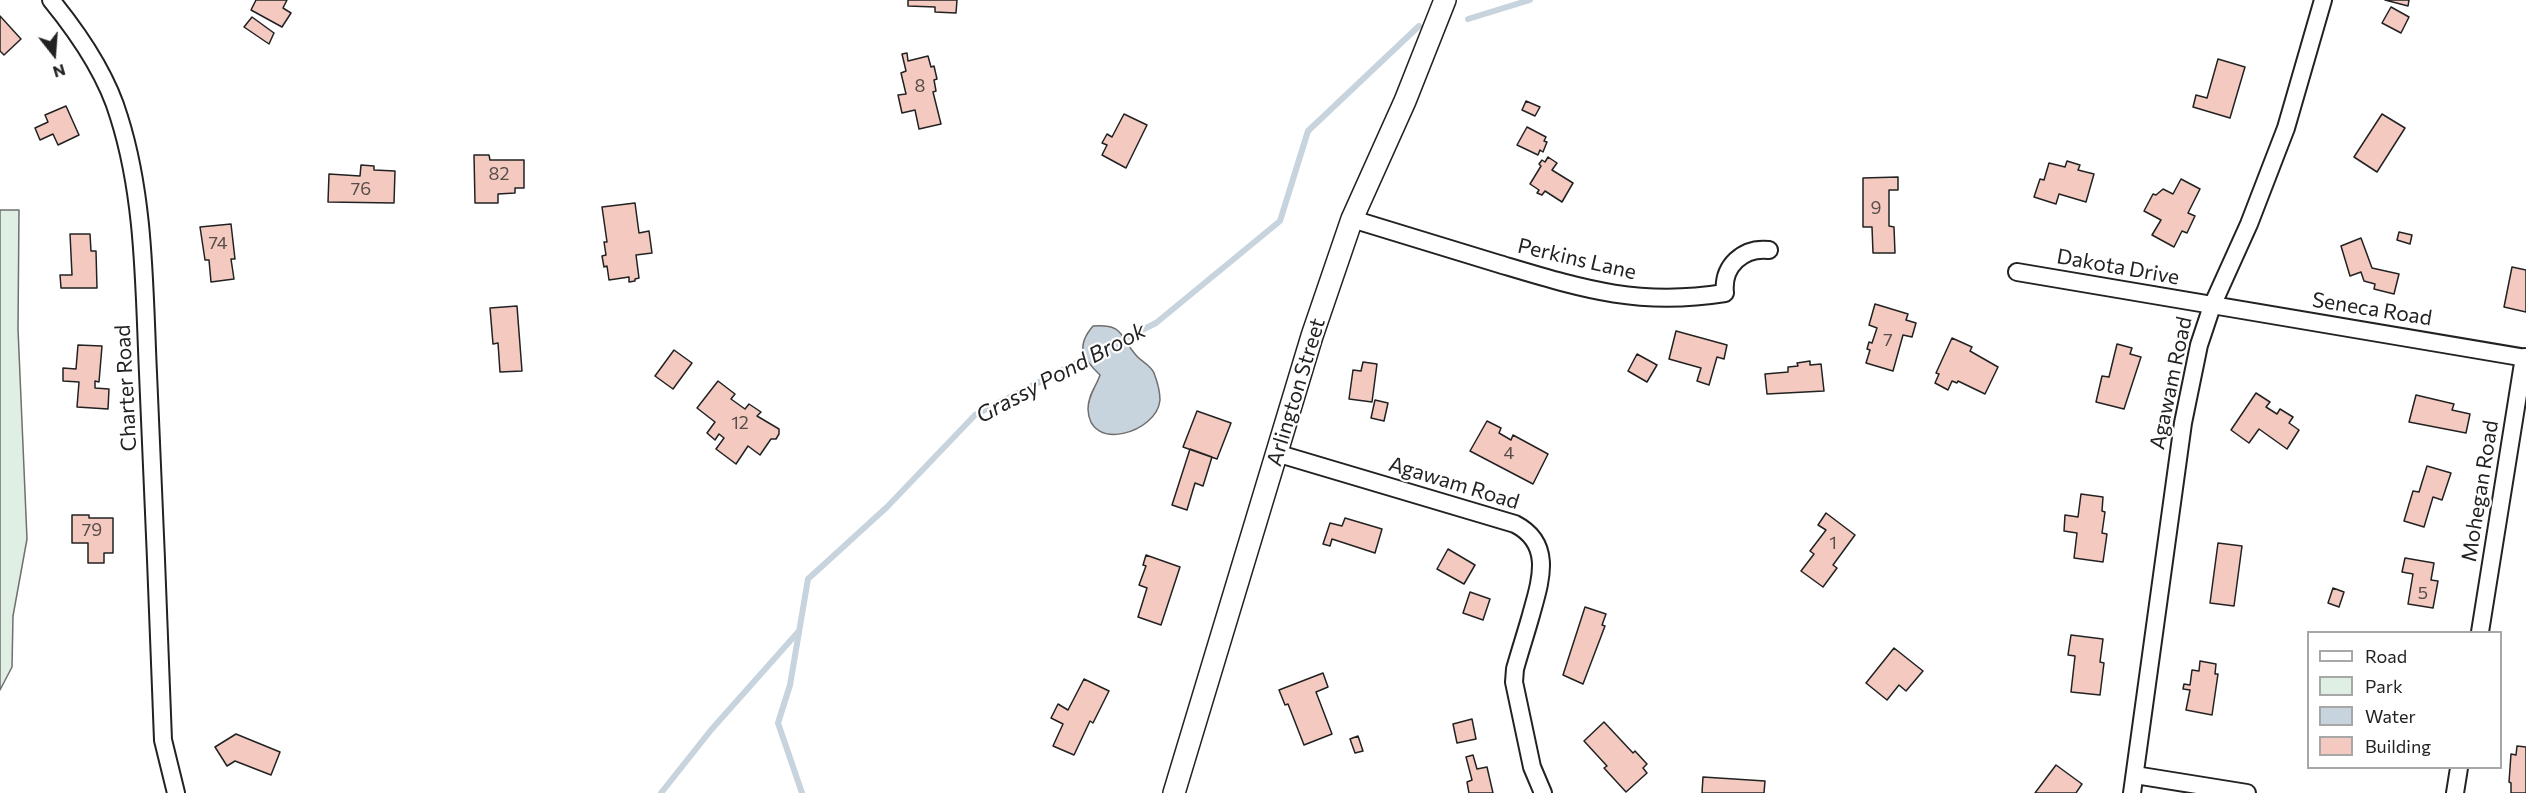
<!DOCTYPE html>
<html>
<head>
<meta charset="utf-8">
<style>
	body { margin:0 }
	#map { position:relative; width:2526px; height:793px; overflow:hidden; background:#fff; font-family:Commissioner,sans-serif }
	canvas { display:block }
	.legend { position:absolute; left:2307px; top:631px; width:195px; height:138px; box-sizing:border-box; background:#fff; border:2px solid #a7a7a7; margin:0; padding:8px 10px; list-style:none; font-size:18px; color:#222 }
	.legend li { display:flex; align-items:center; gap:12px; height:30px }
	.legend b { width:30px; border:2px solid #a7a7a7 }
	.north { position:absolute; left:24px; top:24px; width:60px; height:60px; -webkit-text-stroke:4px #fff; paint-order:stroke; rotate:163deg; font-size:16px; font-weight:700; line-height:24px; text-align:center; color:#222 }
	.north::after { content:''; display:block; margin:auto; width:21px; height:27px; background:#222; clip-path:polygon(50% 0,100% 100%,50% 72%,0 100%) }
</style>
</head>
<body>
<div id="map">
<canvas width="2526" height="793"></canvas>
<ul class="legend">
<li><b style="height:8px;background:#fff"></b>Road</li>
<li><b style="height:16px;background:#e0efe3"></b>Park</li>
<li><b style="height:16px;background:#c7d3dd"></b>Water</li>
<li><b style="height:16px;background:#f3c9c0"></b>Building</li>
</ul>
<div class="north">N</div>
</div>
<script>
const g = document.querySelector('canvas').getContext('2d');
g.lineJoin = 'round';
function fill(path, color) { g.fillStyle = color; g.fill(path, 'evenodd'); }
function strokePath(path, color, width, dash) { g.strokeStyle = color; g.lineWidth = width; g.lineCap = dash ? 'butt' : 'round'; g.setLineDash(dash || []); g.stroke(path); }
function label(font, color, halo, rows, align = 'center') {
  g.font = font + ' Commissioner,sans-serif'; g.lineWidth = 4.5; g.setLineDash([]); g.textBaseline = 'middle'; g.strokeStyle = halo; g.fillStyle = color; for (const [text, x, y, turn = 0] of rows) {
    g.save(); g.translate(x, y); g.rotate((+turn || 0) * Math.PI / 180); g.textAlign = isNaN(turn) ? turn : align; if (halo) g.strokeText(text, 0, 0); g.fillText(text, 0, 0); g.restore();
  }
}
const green = new Path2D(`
	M0 210H19L18 329 27 539 13 616 12 667 0 690Z`);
const water = new Path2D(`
	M1093 326C1124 324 1119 335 1135 354 1141 362 1150 364 1154 373 1157 381 1160 393 1160 400 1157 433 1089 453 1088 409 1088 395 1096 387 1100 375 1083 359 1075 347 1093 326Z`);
const stream = new Path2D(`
	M1468 19 1530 0
	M1120 341 1156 323 1280 221 1308 131 1419 26
	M661 793 711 730 799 631
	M802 793 778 723 790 685 808 579 887 507 975 415 1092 355`);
const building = new Path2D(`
	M256 0H287L283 8 291 13 282 27 251 10Z
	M908 0H957L956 13 935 12V7L908 6Z
	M2385 0H2409L2408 6Z
	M2391 7 2409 17 2401 33 2382 23Z
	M0 16 21 39 4 55 0 51Z
	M252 17 274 33 269 44 244 27Z
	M907 53 908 61 928 56 931 67 934 66 937 79 934 80 936 91 933 92 941 124 919 129 915 110 902 113 898 95 906 94 901 73 906 71 902 54Z
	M2218 59 2245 67 2230 118 2193 107 2196 95 2207 98Z
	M1526 101 1540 107 1535 116 1522 110Z
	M66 106 79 135 58 145 53 134 40 140 35 128 48 122 45 115Z
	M1124 114 1147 125 1126 168 1102 155 1107 145 1102 143 1107 134 1112 137Z
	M2382 114 2405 128 2377 172 2354 157Z
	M1527 127 1546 137 1544 141 1547 142 1543 152 1540 150 1538 155 1517 145Z
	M474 155H489L490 160H524V188H515V193L498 194V203H475Z
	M1548 157 1557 163 1552 170 1573 183 1562 202 1545 191 1542 195 1537 193 1539 190 1530 184 1541 166 1539 164 1542 160 1545 162Z
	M2067 161 2080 165 2078 170 2094 174 2086 202 2059 194 2056 204 2034 197 2040 179 2044 180 2049 163 2065 167Z
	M361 165 374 166V170L395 171 394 203 328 202 329 174 360 176Z
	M1898 177V190H1889V226L1894 227 1895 253H1873L1872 227H1863V178Z
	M2181 179 2200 189 2188 213 2195 216 2187 233 2182 231 2174 247 2152 235 2161 220 2144 211 2153 194 2156 195 2163 189 2173 194Z
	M635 203 639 233 649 231 652 253 636 255 639 278 635 279V281L629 282V277L609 280 607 266 604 267 602 256 606 255 604 242H607L602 207Z
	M231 224 235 259H231L234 279 211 282 209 260H205L200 227Z
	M2399 232 2412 235 2410 244 2397 240Z
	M70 234H90L91 251H96L97 288H61L60 275H72Z
	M2361 238 2372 268 2399 274 2394 294 2374 289 2375 284 2364 281 2361 272 2350 276 2341 246Z
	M2512 267 2526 270V312L2504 307Z
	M1875 304 1908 314 1906 320 1916 323 1912 337 1903 335 1893 371 1866 363 1870 350 1867 349 1869 342 1872 343 1877 328 1869 325Z
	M517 306 522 371 500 372 498 343 493 344 490 308Z
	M1676 331 1727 345 1724 359 1717 357 1709 385 1697 381 1701 368 1669 359Z
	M1952 338 1972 347 1970 351 1998 367 1985 394 1958 381 1957 383 1952 381 1948 390 1935 383 1939 374 1936 373Z
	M2117 344 2132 348 2130 354 2141 357 2124 409 2096 402 2102 376 2109 377Z
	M78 345 102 346 99 382 95 381V388L109 389 108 409 77 407 79 382 63 381V368L76 369Z
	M674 350 692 363 673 389 655 376Z
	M1637 354 1657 365 1647 382 1628 371Z
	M1810 361V365L1821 364 1824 391 1767 394 1765 374 1788 372V367L1798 366 1797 363Z
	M1363 362 1377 364 1372 402 1349 399 1353 370 1361 371Z
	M718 381 735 394 731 399 745 409 749 404 761 412 757 416 779 429V434L776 439H771L760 455 748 446 736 464 716 449 724 438 719 434 715 440 707 433 715 422 697 408Z
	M2256 393 2270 402 2266 407 2277 414 2280 409 2293 417 2289 423 2299 430 2287 449 2259 429 2249 443 2231 430Z
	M2416 395 2454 404 2452 410 2470 414 2466 433 2409 422Z
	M1375 400 1388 403 1384 421 1371 418Z
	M1197 411 1231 423 1217 459 1183 447Z
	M1487 421 1501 428 1499 433 1511 440 1513 435 1548 454 1533 484 1470 451Z
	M1190 449 1212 457 1203 486 1195 483 1187 510 1172 505Z
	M2427 466 2451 473 2442 500 2433 497 2424 527 2404 521 2413 491 2419 492Z
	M2081 494 2103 497 2102 511 2105 512 2102 533 2107 534 2103 562 2074 558 2077 533 2064 531 2065 515 2078 517Z
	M1826 513 1855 535 1833 565 1837 568 1823 587 1801 571 1814 554 1810 551 1826 530 1818 525Z
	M72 515H89V518H113V553H104V563H88V543H72Z
	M1345 518 1382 529 1375 553 1332 539 1330 546 1323 544 1330 523 1342 526Z
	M2218 543 2242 546 2234 606 2210 603Z
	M1448 549 1475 565 1464 584 1437 569Z
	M1146 555 1180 567 1161 625 1138 617 1147 588 1139 585 1146 566 1143 565Z
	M2405 558 2434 563 2431 580 2438 581 2433 608 2408 604 2413 574 2402 572Z
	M2333 588 2344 592 2339 607 2328 603Z
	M1470 592 1490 599 1483 620 1463 613Z
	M1585 607 1606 614 1602 625 1605 626 1583 684 1563 675Z
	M2071 635 2103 639 2100 662 2104 663 2100 695 2071 692 2075 656 2068 655Z
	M1894 648 1923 671 1906 691 1899 685 1887 700 1866 683Z
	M2200 661 2216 664 2215 674H2218L2212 715 2186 710 2190 690 2183 689 2184 684 2190 685 2192 670 2199 671Z
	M1323 673 1328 687 1316 692 1332 734 1304 745 1288 704 1285 705 1279 690Z
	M1084 679 1109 691 1093 723 1090 721 1074 755 1053 746 1063 724 1051 718 1058 704 1068 710Z
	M1472 719 1476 739 1457 743 1453 724Z
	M1604 722 1633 753 1635 751 1647 764 1643 768 1647 773 1626 792 1604 768 1607 766 1584 741Z
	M236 734 280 752 271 775 235 761 227 766 215 747Z
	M1358 736 1363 751 1355 753 1350 739Z
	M2517 746 2526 747V793H2511V783L2509 782 2511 754 2516 755Z
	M1473 755 1477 769 1487 767 1493 793H1469L1467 782 1472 780 1466 757Z
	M2056 765 2082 784 2076 793H2035Z
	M1703 777 1765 781 1764 793H1702Z`);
const minor = new Path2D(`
	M51 0C78 33 107 76 119 117 145 199 144 288 148 373 154 495 158 618 163 740L176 793
	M1352 219C1400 234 1448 248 1496 263 1580 288 1636 307 1725 293 1722 266 1743 247 1769 250
	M2017 272 2526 358
	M1276 453 1515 524C1554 544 1540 582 1531 615 1526 633 1520 651 1515 669L1514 682 1532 767 1543 793
	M2480 632 2524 357
	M2135 775 2247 793
	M2132 793 2183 423 2199 345 2212 306 2249 224 2286 128 2323 0
	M2455 793 2459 768`);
const tertiary = new Path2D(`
	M1174 793 1312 336 1352 219 1405 101 1445 0`);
const numberNames = [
	["8",920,86],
	["82",499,174],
	["76",361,189],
	["9",1876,208],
	["74",218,243],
	["7",1888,340],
	["12",740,423],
	["4",1509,453],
	["79",92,530],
	["1",1833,543],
	["5",2423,593]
];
const streetNames = [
	["Perkins Lane",1577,259,13],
	["Dakota Drive",2118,267,10],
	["Seneca Road",2372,309,9],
	["Agawam Road",2171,383,-78],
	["Charter Road",126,388,-93],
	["Arlington Street",1296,392,-73],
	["Agawam Road",1454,483,17],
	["Mohegan Road",2480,491,-81]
];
const waterNames = [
	["Grassy Pond Brook",1061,373,-28]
];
fill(green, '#e0efe3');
strokePath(green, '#6f6f6f', 1.5);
fill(water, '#c7d3dd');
strokePath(water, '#6f6f6f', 1.5);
strokePath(stream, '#c7d3dd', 6);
fill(building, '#f3c9c0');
strokePath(building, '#222', 1.5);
strokePath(minor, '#222', 20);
strokePath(tertiary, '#222', 24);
strokePath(minor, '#fff', 16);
strokePath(tertiary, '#fff', 21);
label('18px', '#564c4a', null, numberNames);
label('21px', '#222', '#fff', streetNames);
label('italic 22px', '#222', '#fff', waterNames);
</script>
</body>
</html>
